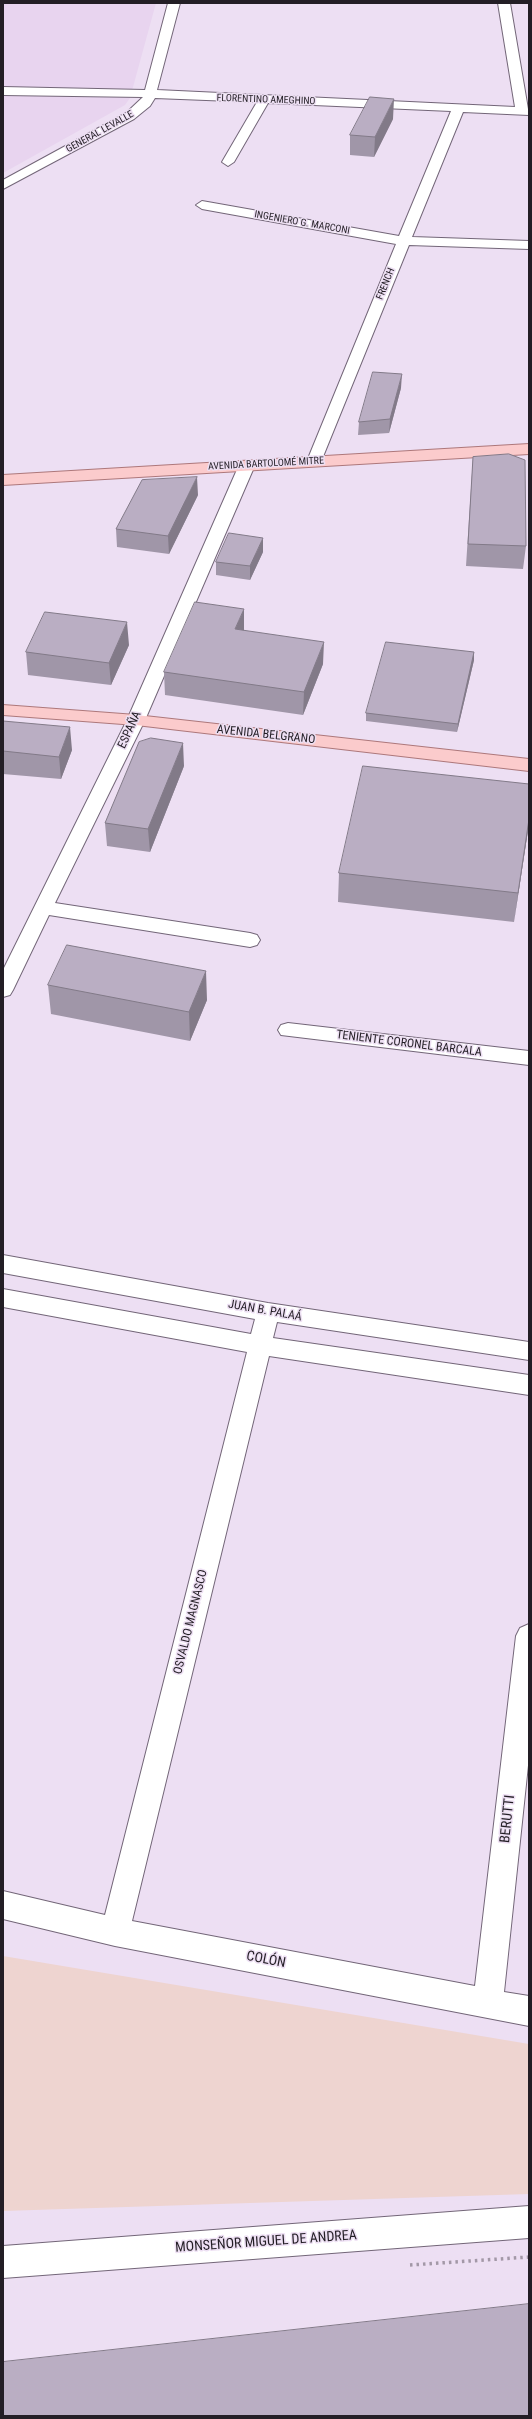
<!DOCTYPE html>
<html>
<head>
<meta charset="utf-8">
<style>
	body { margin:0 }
	#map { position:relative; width:532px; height:2419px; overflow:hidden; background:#eddff3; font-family:"Roboto Condensed",sans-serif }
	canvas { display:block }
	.frame { position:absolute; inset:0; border:4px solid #231e25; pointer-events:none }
</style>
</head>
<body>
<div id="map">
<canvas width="532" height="2419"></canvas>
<div class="frame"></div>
</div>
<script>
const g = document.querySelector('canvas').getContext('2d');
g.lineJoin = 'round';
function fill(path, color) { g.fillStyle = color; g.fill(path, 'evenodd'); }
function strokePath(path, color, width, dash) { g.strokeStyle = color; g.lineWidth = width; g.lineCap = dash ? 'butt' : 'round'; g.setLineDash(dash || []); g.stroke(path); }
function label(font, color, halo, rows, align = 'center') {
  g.font = font + ' "Roboto Condensed",sans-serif'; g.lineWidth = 3; g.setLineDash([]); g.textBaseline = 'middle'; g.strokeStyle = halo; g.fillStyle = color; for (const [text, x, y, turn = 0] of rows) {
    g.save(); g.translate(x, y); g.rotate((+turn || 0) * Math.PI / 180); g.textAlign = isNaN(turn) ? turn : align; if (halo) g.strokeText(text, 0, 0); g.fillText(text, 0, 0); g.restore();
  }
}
const built = new Path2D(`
	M3 3H156L130 98 125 105 3 173Z`);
const education = new Path2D(`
	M3 1956 529 2044V2194L3 2211Z`);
const path = new Path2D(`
	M410 2265 529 2257`);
const minor = new Path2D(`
	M168 3H180L157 90 515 107 498 3H510L529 115 463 112 412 237 529 241V249L409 245 320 464 315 466 307 461 396 244 202 209 196 205 202 201 399 236 451 111 268 103 234 162 228 166 222 162 257 102 155 98 150 106 134 119 3 189V180L126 113 143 97 3 95V87L145 90Z
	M247 460 255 465 145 720 55 903 250 933 257 935 260 940 257 945 250 947 49 915 13 990 10 995 3 997V970L127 720 239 465Z
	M288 1023 529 1051V1065L281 1035 278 1030 281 1025Z
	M3 1255 268 1303 529 1342V1360L277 1322 273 1338 529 1375V1395L269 1356 132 1921 475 1986 516 1636 520 1628 529 1624V1756L504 1992 529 1996V2026L115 1946 3 1919V1891L105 1915 247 1352 3 1307V1289L251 1334 255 1319 3 1273Z
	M529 2206V2238L3 2278V2246Z`);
const major = new Path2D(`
	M529 444V454L3 485V475Z
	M3 705 136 715 529 759V771L136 725 3 715Z`);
const wall = new Path2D(`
	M393 119 374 157 350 155V135Z
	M401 388 389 433 358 435 359 422Z
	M473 457 526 546 523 569 466 566Z
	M198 495 169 554 117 547 116 529Z
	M263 552 250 580 216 575V562Z
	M244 630 323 664 303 715 165 695 164 672Z
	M129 645 111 685 28 675 26 652Z
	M474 652V660L457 732 366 721V713Z
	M3 721 72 750 61 779 3 774Z
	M184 766 150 852 107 846 105 823Z
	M529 784V824L514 922 338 902 339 873Z
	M48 985 207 1000 190 1041 51 1014Z`);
const shadedWall = new Path2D(`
	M394 99 393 119 374 157 375 137Z
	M402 374 401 388 389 433 390 419Z
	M197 477 198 495 169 554 168 536Z
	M263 538V552L250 580V566Z
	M244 609V632L235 629Z
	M127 622 129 645 111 685 109 663Z
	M324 642 323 664 303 715 304 692Z
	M474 652V660L457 732 458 724Z
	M70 727 72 750 61 779 59 757Z
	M183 743 184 766 150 852 148 829Z
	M529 819V824L514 922 518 893Z
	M206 971 207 1000 190 1041 189 1012Z`);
const building = new Path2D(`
	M370 97 394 99 375 137 350 135Z
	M373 372 402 374 390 419 359 422Z
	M509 454 525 460 526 546 468 544 473 457Z
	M197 477 168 536 116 529 142 480Z
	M229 533 263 538 250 566 216 562Z
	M195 602 244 609 235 629 324 642 304 692 164 672Z
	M45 612 127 622 109 663 26 652Z
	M386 642 474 652 458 724 366 713Z
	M3 721 70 727 59 757 3 751Z
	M151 738 183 743 148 829 105 823 139 742Z
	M363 766 529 784V819L518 893 339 873Z
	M67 945 206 971 189 1012 48 985Z
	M529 2304V2416H3V2362Z`);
const farStreetnames = [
	["FLORENTINO AMEGHINO",266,100,2],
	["GENERAL LEVALLE",100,132,-29],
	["INGENIERO G. MARCONI",302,223,10],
	["FRENCH",386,284,-68],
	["AVENIDA BARTOLOMÉ MITRE",266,464,-3]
];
const streetNames = [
	["ESPAÑA",130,730,-65],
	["AVENIDA BELGRANO",266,735,6],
	["TENIENTE CORONEL BARCALA",409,1044,7],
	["JUAN B. PALAÁ",265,1311,10],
	["OSVALDO MAGNASCO",191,1622,-76]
];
const nearStreetnames = [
	["BERUTTI",508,1819,-84],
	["COLÓN",266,1960,11],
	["MONSEÑOR MIGUEL DE ANDREA",266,2242,-4]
];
fill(built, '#e8d4ef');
fill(education, '#eed4d0');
strokePath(minor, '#736678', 2);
strokePath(major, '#ad787b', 2);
strokePath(path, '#a398a7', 3.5, [2.5, 4]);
fill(minor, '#fff');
fill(major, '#fbcbcc');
fill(wall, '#a096a8');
fill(shadedWall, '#827a88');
fill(building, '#baaec3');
strokePath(building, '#827a88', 1);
label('10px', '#231e25', '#eddff3', farStreetnames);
label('12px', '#231e25', '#eddff3', streetNames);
label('14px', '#231e25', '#eddff3', nearStreetnames);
</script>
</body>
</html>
